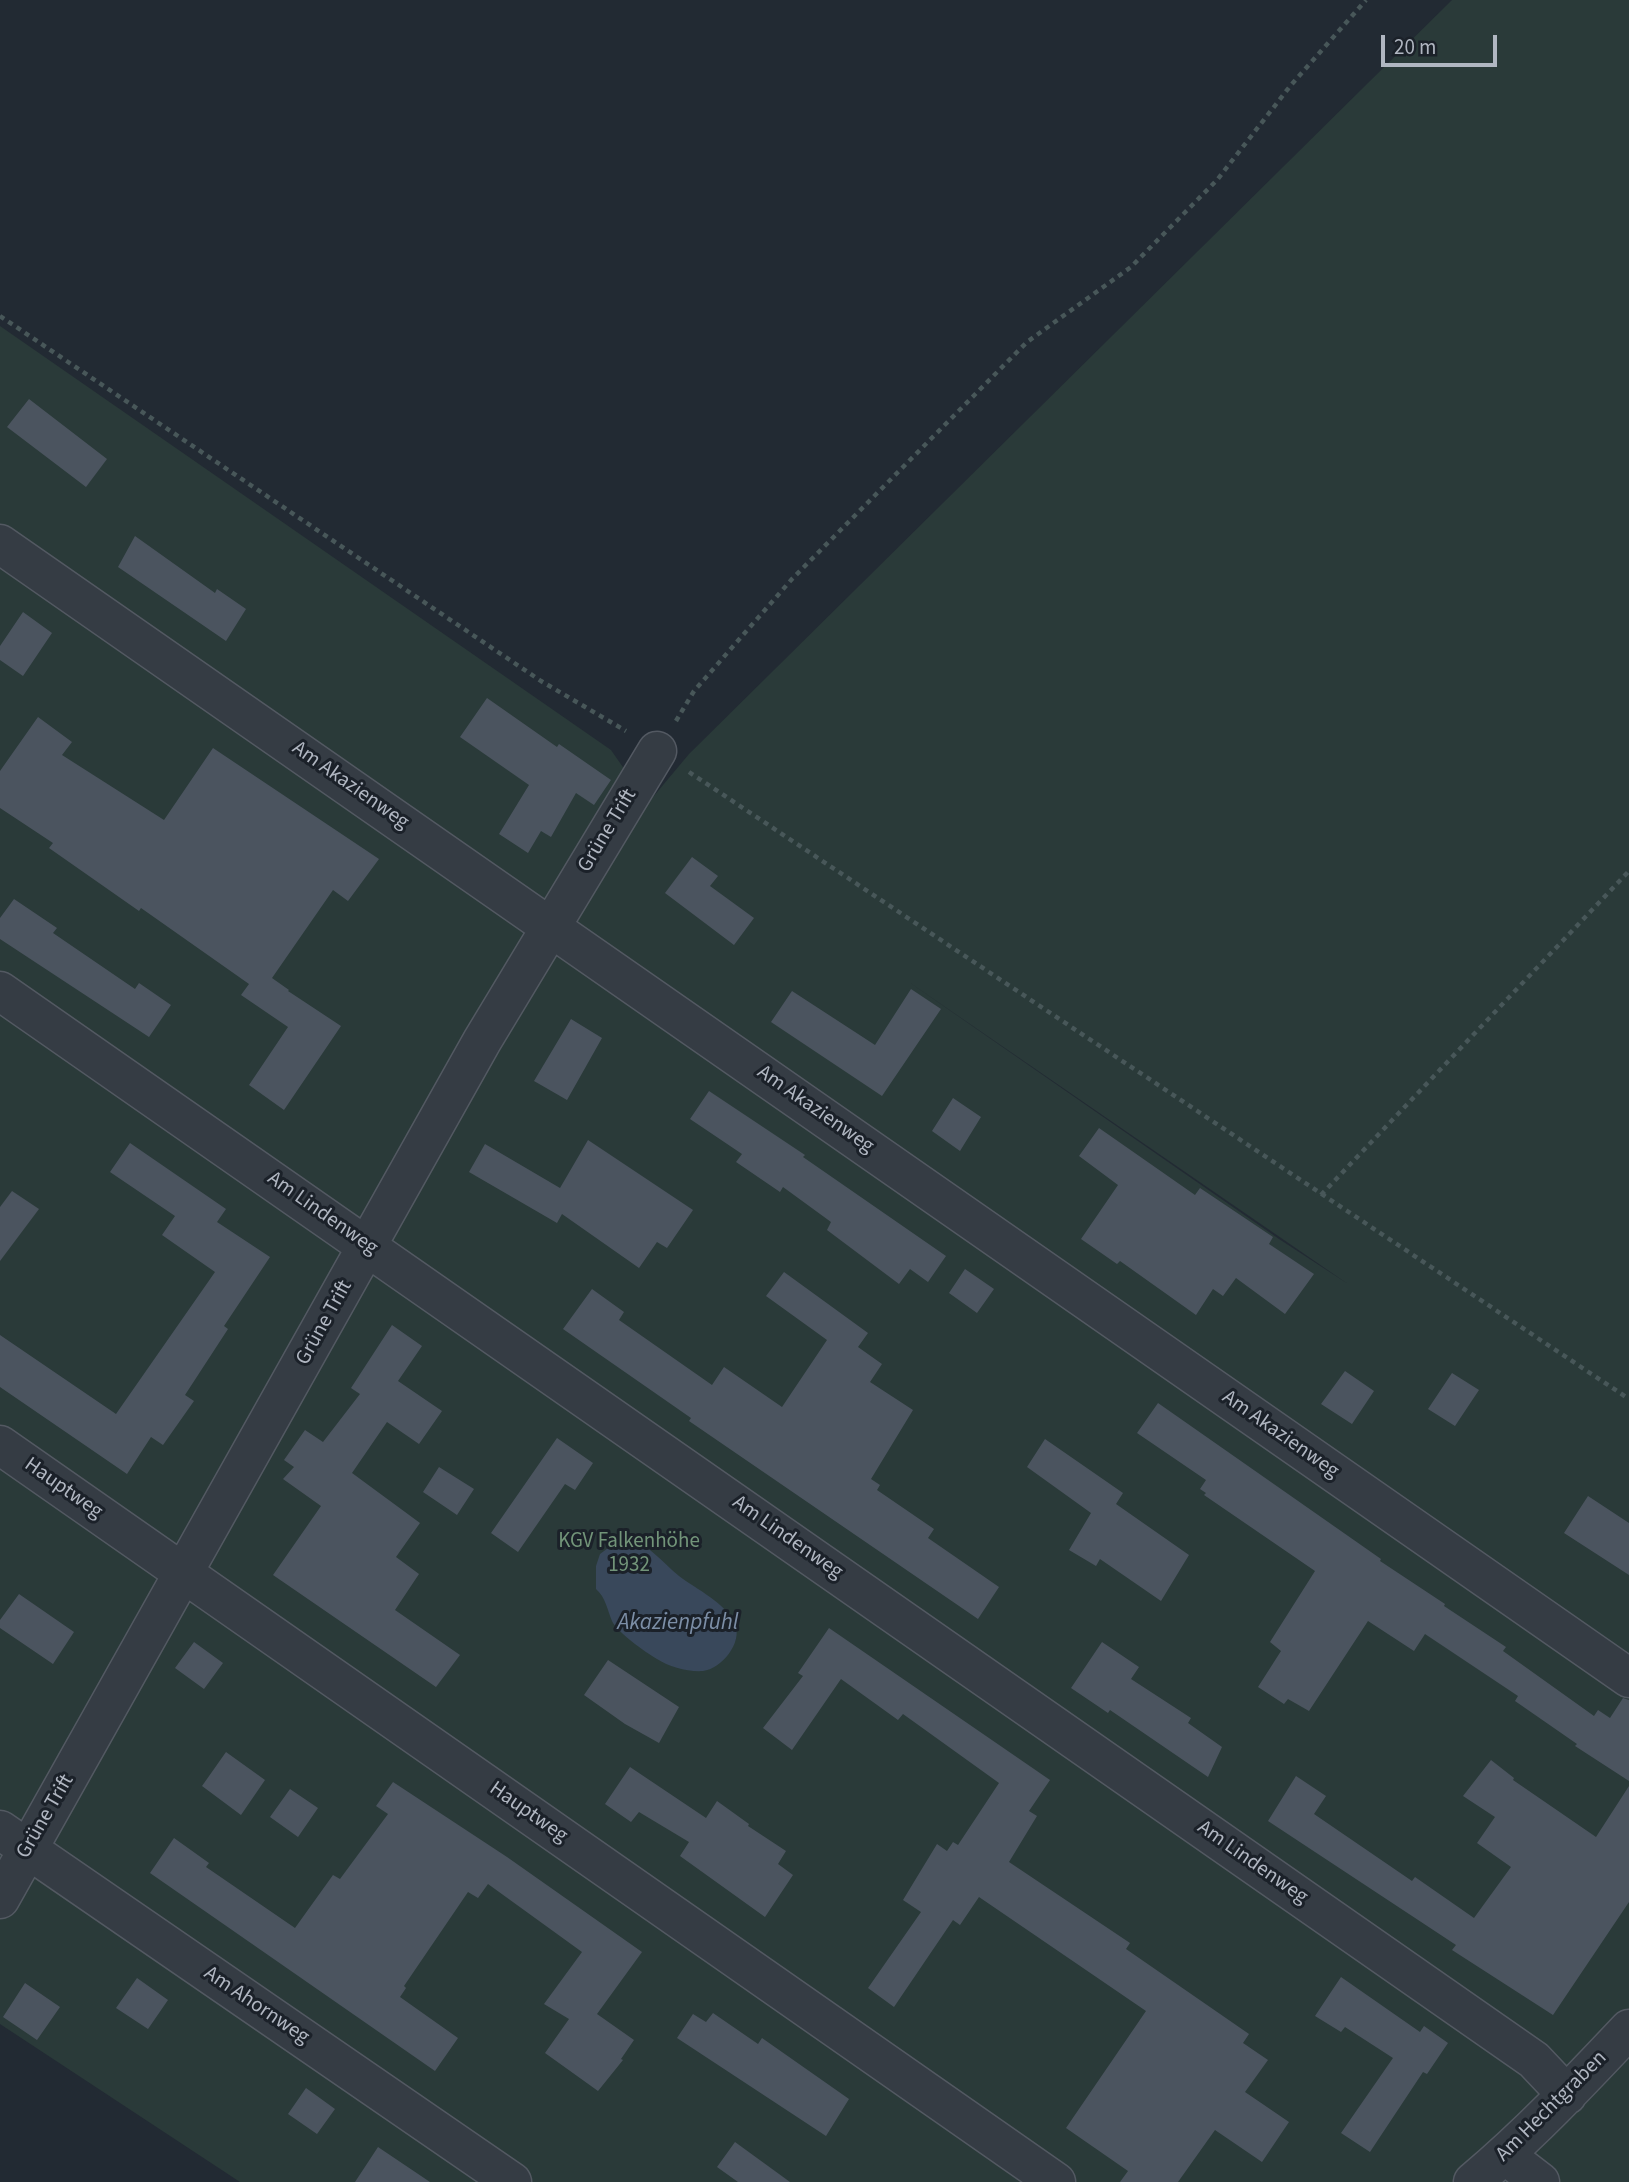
<!DOCTYPE html>
<html>
<head>
<meta charset="utf-8">
<style>
	body { margin:0 }
	#map { position:relative; width:1629px; height:2182px; overflow:hidden; background:#222a33; font-family:"Source Sans 3",sans-serif }
	canvas { display:block }
	.scale { position:absolute; left:1381px; top:35px; width:116px; height:32px; box-sizing:border-box; border:4px solid #b0b6c1; border-top:0; padding-left:9px; font-size:21px; line-height:24px; white-space:nowrap; color:#b0b6c1; -webkit-text-stroke:5px #1b2129; paint-order:stroke }
</style>
</head>
<body>
<div id="map">
<canvas width="1629" height="2182"></canvas>
<div class="scale">20 m</div>
</div>
<script>
const g = document.querySelector('canvas').getContext('2d');
g.lineJoin = 'round';
function fill(path, color) { g.fillStyle = color; g.fill(path, 'evenodd'); }
function strokePath(path, color, width, dash) { g.strokeStyle = color; g.lineWidth = width; g.lineCap = dash ? 'butt' : 'round'; g.setLineDash(dash || []); g.stroke(path); }
function label(font, color, halo, rows, align = 'center') {
  g.font = font + ' "Source Sans 3",sans-serif'; g.lineWidth = 6; g.setLineDash([]); g.textBaseline = 'middle'; g.strokeStyle = halo; g.fillStyle = color; for (const [text, x, y, turn = 0] of rows) {
    g.save(); g.translate(x, y); g.rotate((+turn || 0) * Math.PI / 180); g.textAlign = isNaN(turn) ? turn : align; if (halo) g.strokeText(text, 0, 0); g.fillText(text, 0, 0); g.restore();
  }
}
const green = new Path2D(`
	M1452 0H1629V2182H240L0 2024V326L611 750 648 803 689 754ZM906 980 1348 1284 1279 1239Z`);
const water = new Path2D(`
	M629 1537C649 1545 663 1563 679 1576 696 1589 726 1603 735 1624 743 1643 721 1669 703 1671 688 1672 669 1667 657 1659 645 1652 617 1632 612 1621 607 1609 606 1598 596 1589V1566L600 1554 620 1539Z`);
const building = new Path2D(`
	M29 399 107 459 86 487 7 427Z
	M135 536 215 593 217 589 246 609 226 641 118 567Z
	M23 612 52 633 23 676 0 660V646Z
	M487 698 557 747 559 744 611 780 594 805 576 793 551 837 541 831 528 853 499 834 529 785 460 737Z
	M38 717 72 742 62 755 164 820 213 748 379 859 348 901 333 890 272 978 289 990 288 991 341 1026 284 1110 249 1085 288 1027 241 995 249 984 141 908 139 911 49 848 53 843 0 808V771Z
	M692 857 718 876 710 886 754 918 734 945 665 893Z
	M14 899 57 928 53 933 135 989 139 983 171 1005 149 1037 0 939V918Z
	M911 989 941 1009 882 1096 771 1022 792 991 875 1045Z
	M571 1019 602 1038 567 1100 534 1081Z
	M709 1091 805 1155 803 1157 946 1256 928 1282 910 1269 899 1284 827 1230 831 1222 783 1187 780 1192 736 1162 742 1154 690 1119Z
	M953 1098 981 1117 960 1151 932 1131Z
	M1099 1128 1195 1195 1200 1188 1273 1237 1269 1244 1314 1274 1285 1314 1236 1278 1223 1296 1213 1289 1196 1315 1120 1261 1117 1264 1081 1239 1118 1185 1079 1156Z
	M588 1140 693 1210 667 1248 657 1242 639 1268 562 1214 557 1223 469 1172 485 1144 560 1188Z
	M130 1143 226 1209 217 1222 270 1257 224 1326 228 1329 185 1395 194 1401 163 1445 151 1437 127 1474 0 1387V1335L116 1414 215 1272 162 1235 175 1216 110 1172Z
	M12 1191 39 1209 0 1261V1207Z
	M965 1269 994 1289 977 1313 949 1293Z
	M784 1272 868 1333 858 1347 882 1364 870 1382 913 1410 871 1479 880 1485 877 1490 934 1529 928 1538 999 1587 978 1619 689 1421 691 1418 563 1329 592 1289 624 1312 619 1320 712 1385 724 1367 782 1407 827 1340 766 1296Z
	M392 1325 422 1346 398 1381 442 1411 419 1444 387 1422 352 1473 420 1523 396 1557 419 1574 395 1610 460 1655 436 1687 273 1575 321 1506 283 1479 294 1467 284 1460 305 1430 323 1442 360 1394 351 1388Z
	M1345 1371 1374 1391 1352 1424 1321 1404Z
	M1452 1373 1479 1390 1455 1426 1428 1409Z
	M1158 1403 1381 1559 1380 1561 1445 1604 1444 1606 1506 1647 1503 1651 1594 1716 1598 1710 1610 1718 1623 1698 1629 1700V1781L1575 1746 1577 1744 1515 1701 1518 1696 1425 1634 1414 1651 1368 1621 1309 1711 1288 1699 1284 1704 1258 1687 1281 1651 1270 1642 1315 1571 1204 1495 1206 1493 1200 1489 1206 1480 1137 1433Z
	M557 1438 593 1463 575 1490 565 1484 518 1552 491 1533Z
	M1045 1439 1123 1493 1116 1504 1189 1555 1161 1601 1100 1559 1096 1566 1069 1550 1091 1513 1027 1467Z
	M439 1467 474 1489 457 1515 423 1492Z
	M1588 1496 1629 1523V1575L1564 1533Z
	M19 1594 74 1632 53 1664 0 1628V1620Z
	M829 1628 1050 1780 1029 1811 1037 1816 1009 1862 1130 1943 1126 1949 1249 2034 1243 2043 1268 2060 1245 2092 1289 2122 1262 2162 1215 2130 1178 2182H1120L1128 2171 1066 2128 1146 2011 979 1897 960 1925 953 1920 894 2007 868 1988 921 1912 903 1900 937 1844 947 1851 953 1842 958 1845 999 1783 903 1714 898 1720 841 1679 792 1750 763 1728 803 1676 798 1673Z
	M194 1642 223 1663 204 1689 175 1668Z
	M1102 1642 1139 1667 1131 1679 1191 1718 1188 1723 1222 1747 1208 1777 1110 1710 1108 1713 1071 1688Z
	M608 1660 679 1707 659 1743 625 1724 584 1695Z
	M226 1752 265 1780 241 1815 202 1786Z
	M1491 1760 1514 1778 1513 1780 1596 1837 1629 1786V1902L1553 2015 1452 1950 1456 1945 1268 1821 1296 1776 1326 1796 1314 1814 1412 1881 1415 1877 1474 1918 1511 1867 1477 1843 1495 1817 1463 1796Z
	M630 1767 706 1818 717 1801 749 1824 748 1826 786 1851 778 1864 793 1875 765 1917 680 1856 689 1842 639 1812 631 1822 605 1804Z
	M393 1782 507 1857 642 1952 597 2014 634 2040 621 2059 623 2060 598 2091 545 2053 569 2019 544 2004 582 1952 488 1884 478 1898 468 1892 404 1986 406 1988 400 1997 458 2038 435 2071 150 1873 174 1838 209 1863 206 1867 295 1928 333 1875 340 1879 388 1814 376 1806Z
	M290 1789 318 1808 298 1837 270 1817Z
	M1341 1977 1420 2032 1424 2026 1448 2043 1427 2074 1423 2072 1370 2152 1341 2133 1393 2058 1345 2027 1341 2032 1315 2016Z
	M137 1978 168 2000 148 2029 116 2008Z
	M25 1983 60 2007 37 2040 3 2017Z
	M713 2013 758 2044 762 2038 849 2099 826 2136 677 2038 693 2014 706 2022Z
	M306 2088 335 2109 317 2134 288 2114Z
	M735 2142 790 2182H738L717 2167Z
	M378 2147 430 2182H355Z`);
const path = new Path2D(`
	M0 316 541 681 626 731
	M676 721 694 691 792 579 1027 342 1131 267 1217 180 1291 85 1366 0
	M689 772 1629 1399
	M1321 1195 1629 871`);
const minor = new Path2D(`
	M0 544 1629 1678
	M0 991 1534 2060 1567 2095
	M0 1445 1056 2182
	M0 1830 512 2182
	M0 1899 482 1041 657 751
	M1505 2155 1540 2182
	M1473 2182C1529 2135 1579 2082 1629 2029`);
const streetNames = [
	["Am Akazienweg",350,786,35],
	["Grüne Trift",608,831,-59],
	["Am Akazienweg",815,1110,35],
	["Am Lindenweg",322,1214,35],
	["Grüne Trift",325,1323,-61],
	["Am Akazienweg",1280,1435,35],
	["Hauptweg",63,1489,35],
	["Am Lindenweg",787,1538,35],
	["Hauptweg",528,1813,35],
	["Grüne Trift",46,1817,-60],
	["Am Lindenweg",1252,1863,35],
	["Am Ahornweg",256,2006,34],
	["Am Hechtgraben",1552,2107,-45]
];
const parkNames = [
	["KGV Falkenhöhe",629,1542],
	["1932",629,1566]
];
const waterNames = [
	["Akazienpfuhl",678,1624]
];
fill(green, '#2a3a39');
fill(water, '#39485b');
fill(building, '#4b545f');
strokePath(minor, '#535962', 41);
strokePath(path, '#485759', 4.5, [5, 5]);
strokePath(minor, '#353c44', 38);
label('21px', '#b0b6c1', '#1b2129', streetNames);
label('21px', '#729479', '#1b2129', parkNames);
label('italic 23px', '#7c8ea6', '#1b2129', waterNames);
</script>
</body>
</html>
